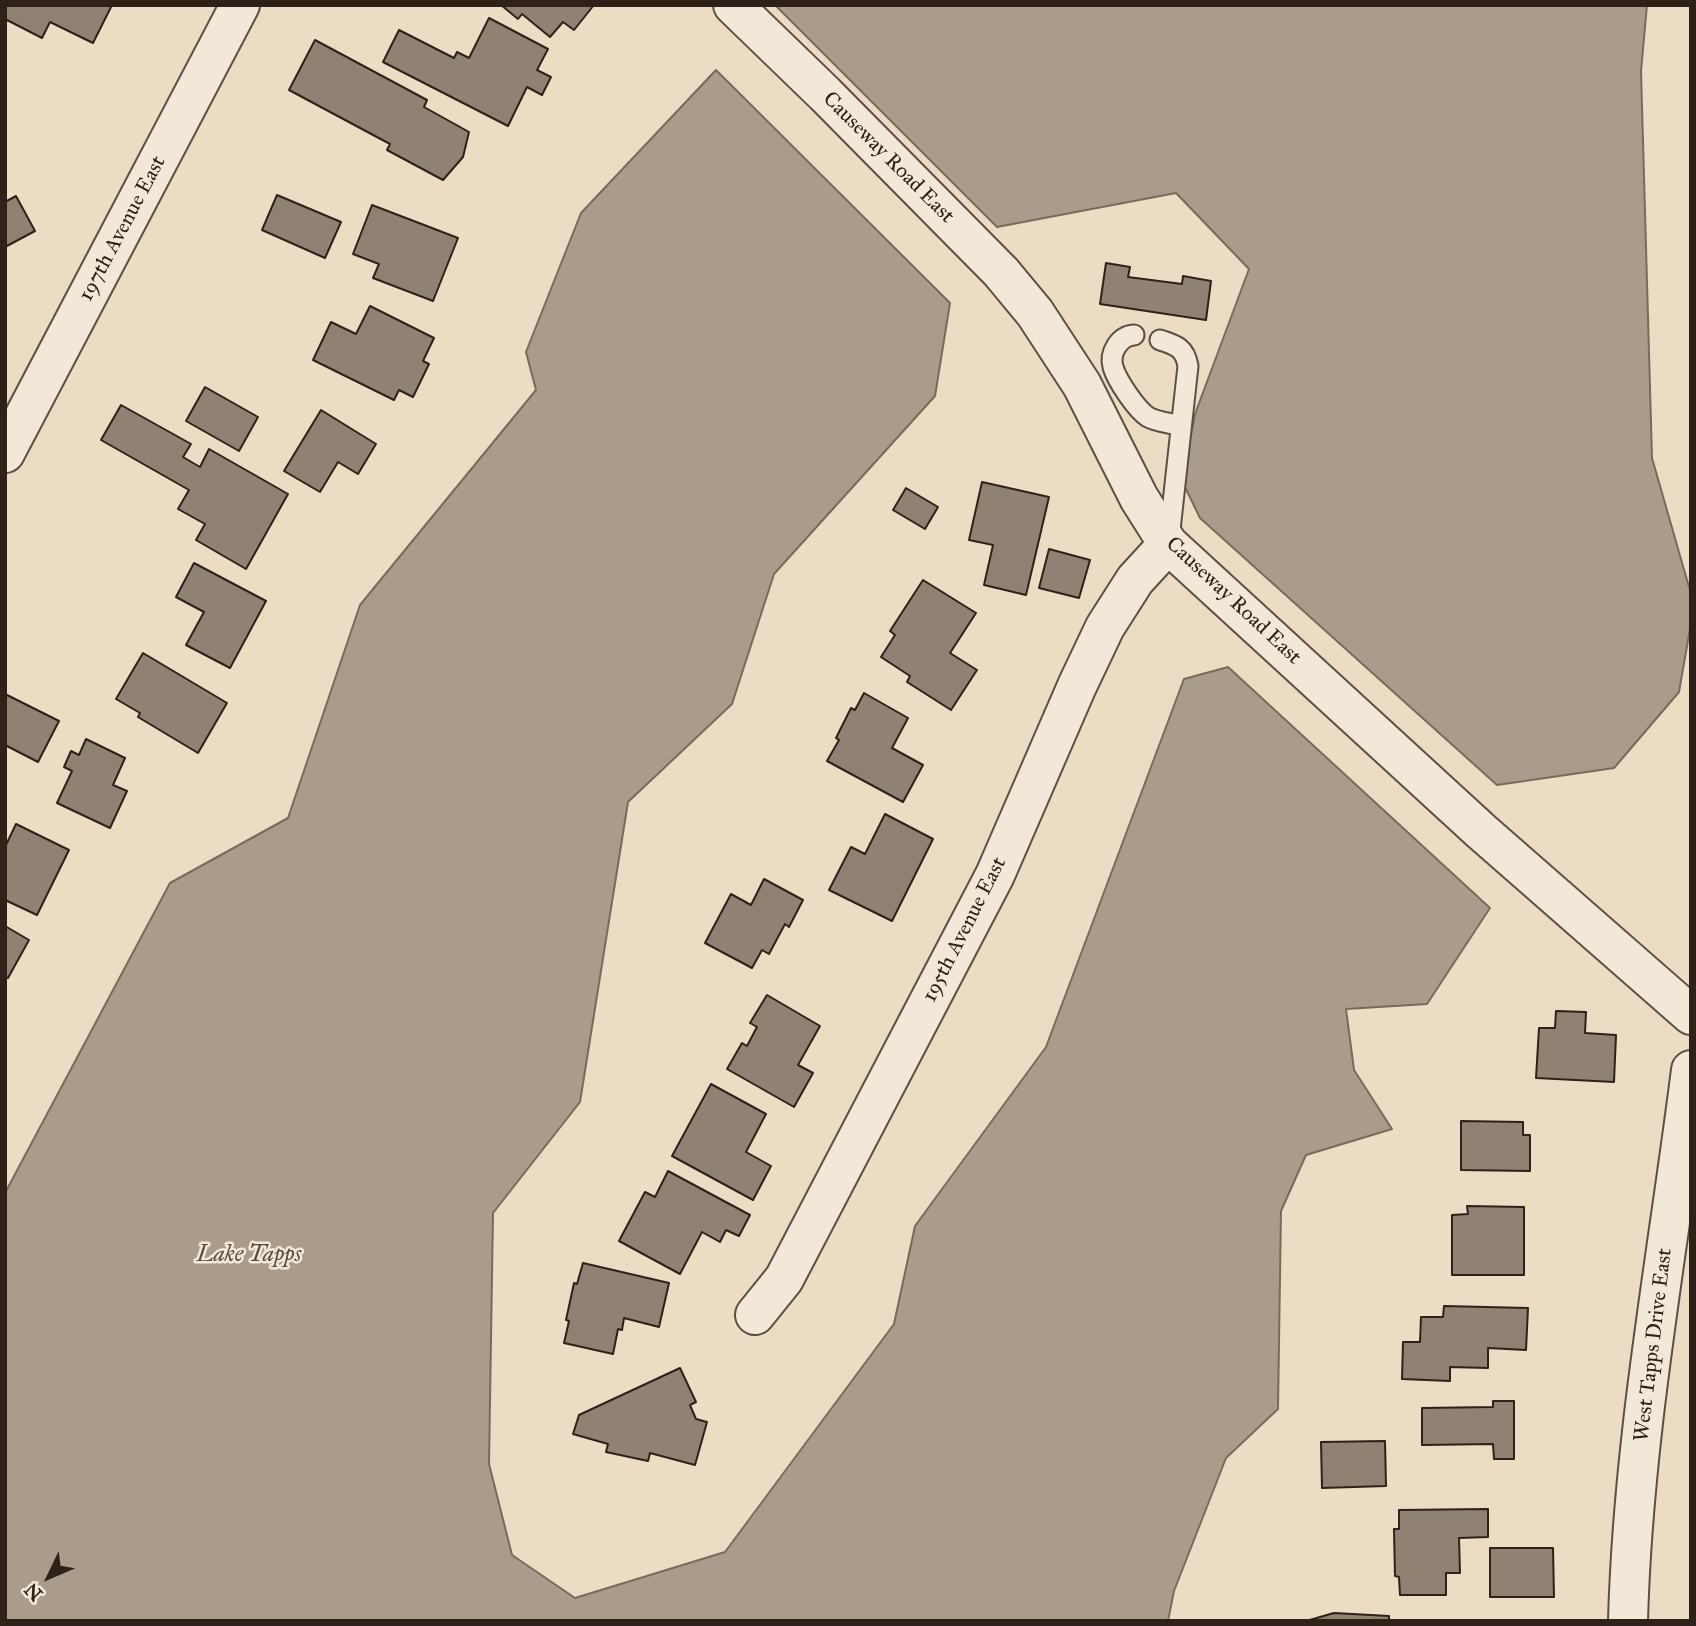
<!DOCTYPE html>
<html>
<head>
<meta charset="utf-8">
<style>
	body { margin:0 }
	#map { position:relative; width:1696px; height:1626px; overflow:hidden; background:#ebdcc3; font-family:"IM FELL Great Primer",serif }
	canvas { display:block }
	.frame { position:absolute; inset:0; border:7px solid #2d211a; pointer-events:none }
	.north { position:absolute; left:14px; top:1542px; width:70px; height:70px; -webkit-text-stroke:5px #f2e8d8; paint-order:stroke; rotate:226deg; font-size:19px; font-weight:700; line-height:28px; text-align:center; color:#2d211a }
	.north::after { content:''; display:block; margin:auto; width:24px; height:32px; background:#2d211a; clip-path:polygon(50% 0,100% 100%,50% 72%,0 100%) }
</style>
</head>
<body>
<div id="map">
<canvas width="1696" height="1626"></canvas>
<div class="frame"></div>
<div class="north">N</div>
</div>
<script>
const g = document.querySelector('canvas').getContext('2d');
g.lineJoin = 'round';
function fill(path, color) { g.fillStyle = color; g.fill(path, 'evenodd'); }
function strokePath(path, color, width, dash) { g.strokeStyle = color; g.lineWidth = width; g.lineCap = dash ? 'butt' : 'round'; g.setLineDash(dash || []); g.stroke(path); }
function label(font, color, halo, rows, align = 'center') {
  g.font = font + ' "IM FELL Great Primer",serif'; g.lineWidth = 5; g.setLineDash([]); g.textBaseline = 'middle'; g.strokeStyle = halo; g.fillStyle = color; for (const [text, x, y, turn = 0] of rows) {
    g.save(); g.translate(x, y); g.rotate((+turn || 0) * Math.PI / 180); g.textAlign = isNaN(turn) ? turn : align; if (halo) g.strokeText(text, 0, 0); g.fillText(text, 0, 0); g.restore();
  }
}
const water = new Path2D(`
	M775 5H1647L1641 71 1652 458 1691 594V623L1679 692 1614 768 1497 785 1200 518 1182 481 1195 414 1249 269 1176 193 997 227Z
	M716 70 950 303 935 396 774 574 732 704 628 802 580 1102 493 1213 489 1464 512 1555 575 1598 725 1552 894 1324 915 1226 1046 1047 1184 679 1228 667 1490 908 1427 1004 1346 1009 1354 1070 1392 1129 1306 1155 1281 1211 1278 1409 1226 1458 1174 1591 1168 1621H5V1193L170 883 288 818 360 605 536 390 526 352 581 213Z`);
const building = new Path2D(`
	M5 5H112L93 43 50 22 42 38 7 20 6 22Z
	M501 5H594L574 30 563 22 550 37 522 14 518 19Z
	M489 18 548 49 537 70 551 77 542 95 527 87 508 126 383 62 399 30 454 58 457 52 469 58Z
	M315 40 427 100 424 107 469 132 463 157 443 180 387 150 390 144 289 90Z
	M277 195 341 222 325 258 262 230Z
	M16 196 35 231 5 247V202Z
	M372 205 458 238 433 301 373 278 379 264 353 254Z
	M1106 263 1130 267 1128 277 1182 284 1183 276 1211 281 1206 320 1100 304Z
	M370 306 434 338 423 361 429 364 413 397 399 390 394 400 313 360 331 322 356 334Z
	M205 387 258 417 239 451 186 421Z
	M121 405 191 444 183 457 200 467 209 449 288 494 246 569 196 540 205 524 178 509 189 490 101 440Z
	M321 410 376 444 358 474 338 462 320 492 284 471Z
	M982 482 1049 497 1026 595 984 585 993 545 969 540Z
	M906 488 938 507 925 529 893 510Z
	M1049 549 1090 560 1079 598 1039 588Z
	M194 563 266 601 230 668 186 645 204 612 176 597Z
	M923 580 976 613 950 653 977 670 951 710 907 682 910 676 881 657 895 635 890 631Z
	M143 653 227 703 198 753 138 717 140 713 116 699Z
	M864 693 908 718 892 748 923 765 903 802 827 761 839 740 836 738 851 708 855 710Z
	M5 694 59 721 38 762 5 745Z
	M86 739 125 758 113 785 127 791 110 828 57 803 72 771 64 767 71 751 79 755Z
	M885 814 933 839 892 921 829 890 851 847 865 854Z
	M16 824 69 850 37 915 5 900V847Z
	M764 879 803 900 789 927 785 924 769 954 762 950 752 968 705 943 731 894 751 905Z
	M5 926 29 940 8 978 5 977Z
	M767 995 820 1026 798 1065 813 1073 794 1107 727 1069 742 1043 747 1046 757 1027 750 1023Z
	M1556 1011 1586 1012 1585 1033 1616 1035 1614 1082 1536 1078 1539 1028H1555Z
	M711 1084 766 1114 746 1152 771 1166 753 1200 672 1156Z
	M1461 1121 1523 1122V1135H1530V1171L1461 1170Z
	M668 1171 750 1215 739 1236 726 1230 720 1242 702 1232 680 1274 619 1241 645 1192 655 1197Z
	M1467 1206 1524 1207V1275H1452V1215L1468 1214Z
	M583 1263 669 1283 659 1327 624 1318 622 1330 618 1329 613 1354 564 1343 569 1321 566 1320 574 1283 577 1284Z
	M1444 1306 1528 1308 1526 1350 1488 1348V1368L1450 1367V1381L1402 1379 1403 1342H1420L1421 1317H1443Z
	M680 1368 696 1402 690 1405 696 1419 707 1422 695 1465 650 1453 648 1461 606 1452 608 1444 573 1434 579 1415Z
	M1493 1401H1514V1459H1494L1493 1444 1422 1445V1408L1493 1407Z
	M1385 1441 1386 1486 1322 1488 1321 1442Z
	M1488 1509V1537L1459 1538 1460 1573H1446V1595H1400L1399 1577 1395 1576 1394 1529H1399V1510Z
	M1490 1548H1553L1554 1597H1490Z
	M1334 1613 1389 1616V1621H1306Z`);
const service = new Path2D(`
	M1134 335C1119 336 1109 353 1113 367 1117 381 1137 410 1148 417 1157 422 1171 423 1181 426
	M1160 340C1176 345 1185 348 1188 366L1169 539`);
const minor = new Path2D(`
	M733 5 825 94 1001 272 1035 313 1082 385 1139 498 1168 544 1481 831 1691 1015
	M5 453 240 5
	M755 1315 784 1279 995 875 1077 686 1105 627 1135 580 1168 544
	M1628 1621C1633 1436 1668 1253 1691 1070`);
const streetNames = [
	["Causeway Road East",888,158,45],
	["197th Avenue East",123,229,-62],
	["Causeway Road East",1233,601,43],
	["195th Avenue East",965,930,-63],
	["West Tapps Drive East",1654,1345,-83]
];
const waterNames = [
	["Lake Tapps",249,1255]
];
fill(water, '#aa9c8a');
strokePath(water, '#786b5d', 2);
fill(building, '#908272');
strokePath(building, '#2d211a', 2);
strokePath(service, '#5c5044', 23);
strokePath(minor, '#5c5044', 42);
strokePath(service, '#f2e8d8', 19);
strokePath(minor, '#f2e8d8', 38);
label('21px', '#2d211a', '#f2e8d8', streetNames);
label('italic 23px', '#594c41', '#f2e8d8', waterNames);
</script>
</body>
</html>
